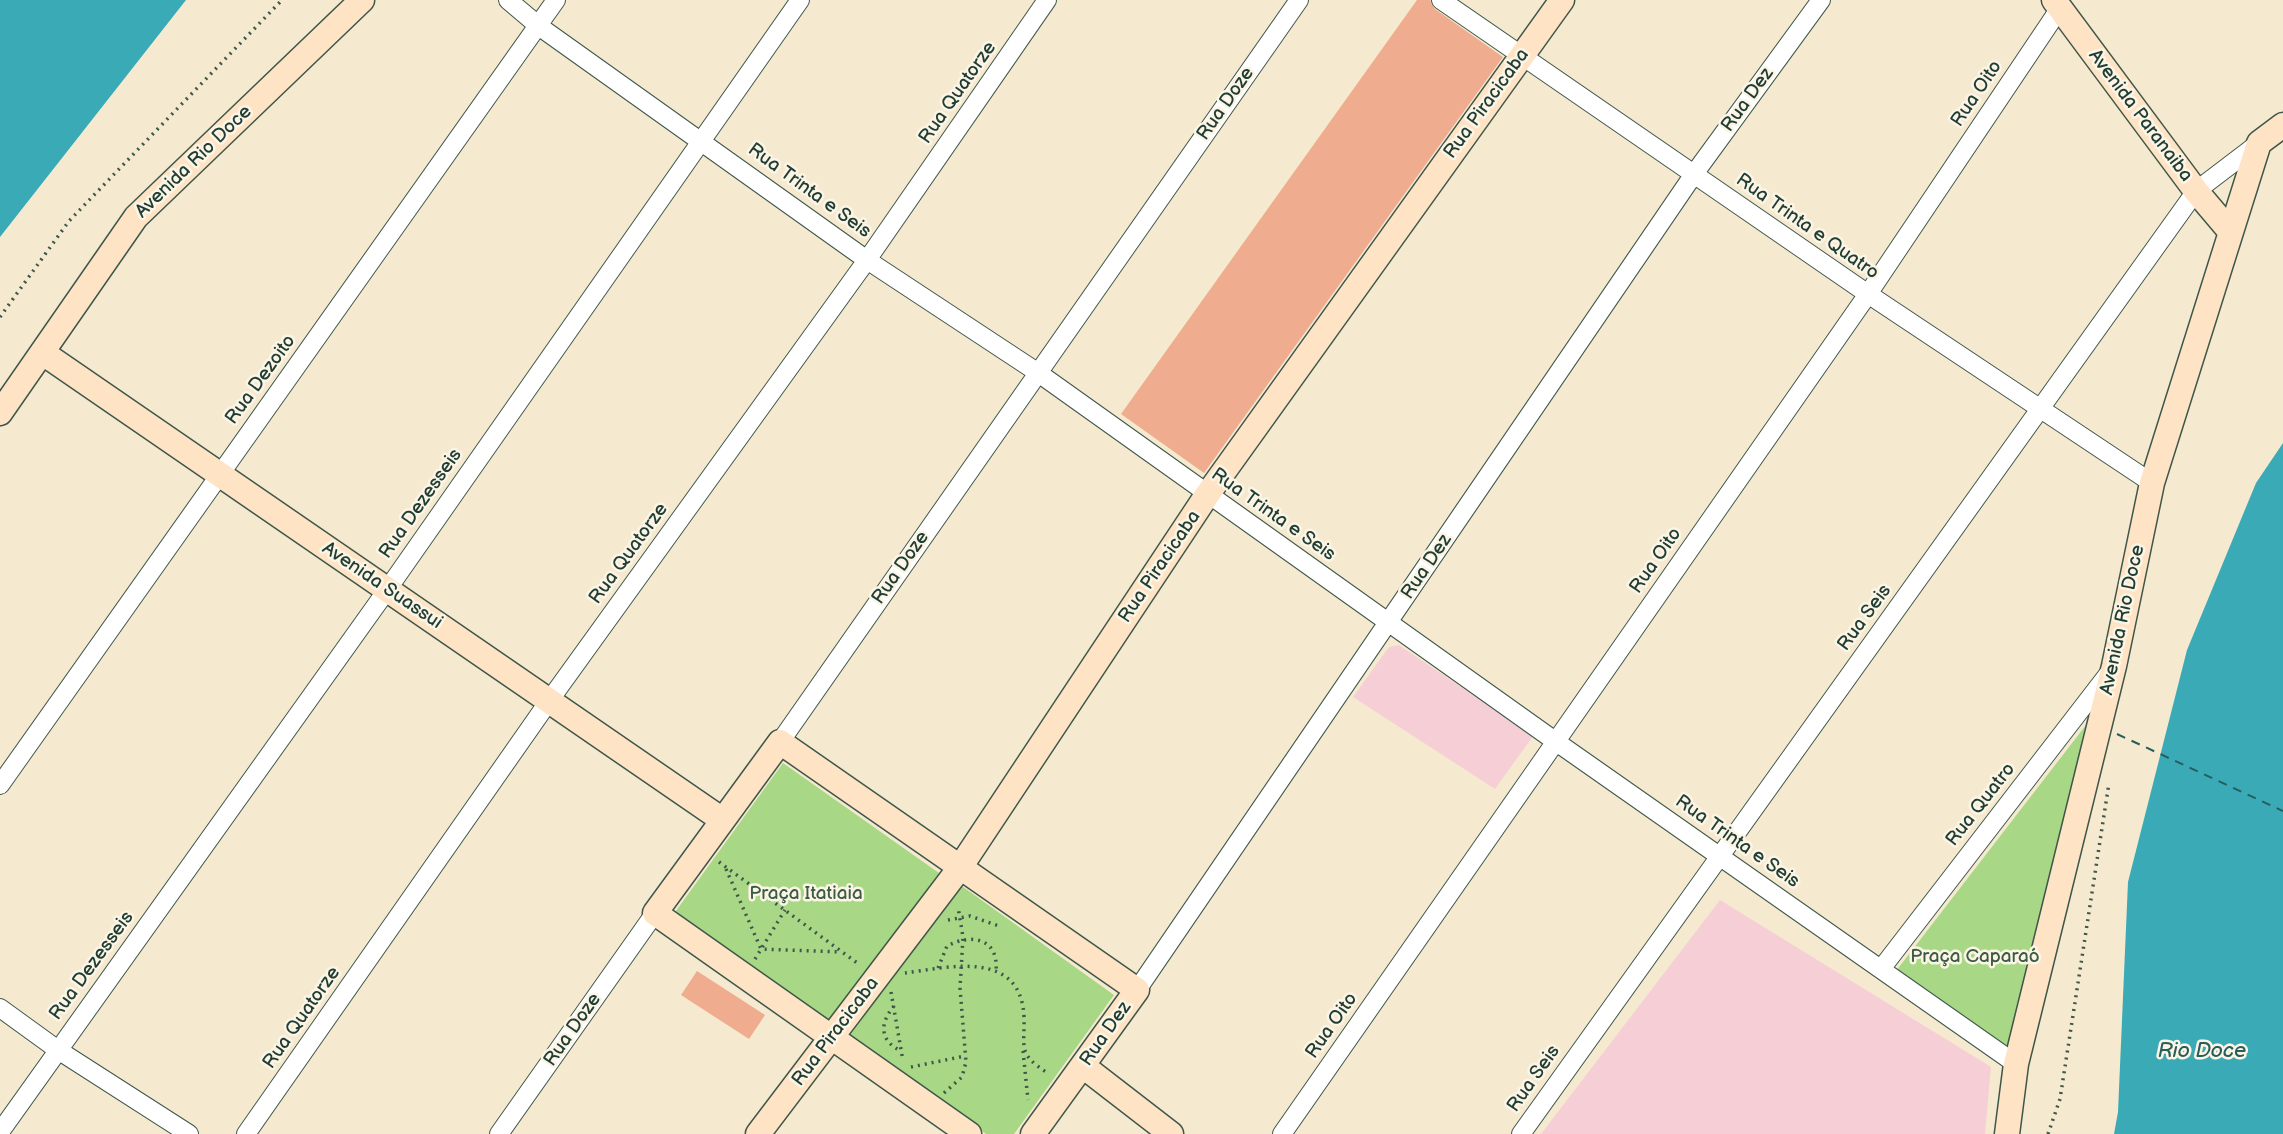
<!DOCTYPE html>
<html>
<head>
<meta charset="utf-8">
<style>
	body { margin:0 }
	canvas { display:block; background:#f5e9d0 }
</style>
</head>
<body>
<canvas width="2283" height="1134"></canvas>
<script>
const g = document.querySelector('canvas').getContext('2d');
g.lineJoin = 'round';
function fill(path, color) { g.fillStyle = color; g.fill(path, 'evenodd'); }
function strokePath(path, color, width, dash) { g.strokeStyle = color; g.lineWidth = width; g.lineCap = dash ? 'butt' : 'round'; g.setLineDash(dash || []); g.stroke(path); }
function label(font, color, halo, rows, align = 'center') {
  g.font = font + ' "Balsamiq Sans",sans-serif'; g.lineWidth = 5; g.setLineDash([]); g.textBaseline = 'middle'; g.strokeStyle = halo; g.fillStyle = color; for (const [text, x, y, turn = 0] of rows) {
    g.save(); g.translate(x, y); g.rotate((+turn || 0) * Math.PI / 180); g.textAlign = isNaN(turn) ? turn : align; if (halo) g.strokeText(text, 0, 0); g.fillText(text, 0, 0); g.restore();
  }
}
const built = new Path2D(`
	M1399 645 1533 736 1495 789 1353 697 1389 647Z
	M1720 900 1991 1067 1985 1134H1541Z`);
const green = new Path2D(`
	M2086 725 2009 1047 1896 971Z
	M783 763 939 873 829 1026 673 915Z
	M959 884 1114 995 1014 1134H986L849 1037Z`);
const water = new Path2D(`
	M0 0H186L0 237Z
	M2283 443V1134H2114L2118 1112 2128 882 2187 650 2256 483Z`);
const ferry = new Path2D(`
	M2117 734 2283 811`);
const building = new Path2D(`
	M1417 0H1430L1435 9 1503 57 1204 473 1121 414Z
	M697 971 765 1015 749 1039 681 995Z`);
const path = new Path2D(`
	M0 317 69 221 282 0
	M719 862 860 965
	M726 869 761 949 841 952
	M948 920 970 916 999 926
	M755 959 785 910
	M938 968 947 946C971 933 999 938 996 971
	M905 973C949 967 1021 949 1024 1017 1025 1047 1017 1053 1046 1072
	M891 992 903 1061
	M894 1006C879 1024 880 1041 901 1051
	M1023 1051 1028 1100
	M911 1067 965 1056
	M944 1093 962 1077 966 1062 960 988 963 937 958 907
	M2048 1134 2060 1099 2109 783`);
const street = new Path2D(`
	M508 0 540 27 867 260 1037 372 1555 741 2016 1064
	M1441 0 1868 294 2152 483
	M780 742 1299 0
	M0 785 556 0
	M1881 969 2109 673
	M1137 990 1694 174 1821 0
	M0 1008 58 1050 189 1134
	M0 1132 387 590 800 0
	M246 1134 549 701 867 260 1047 0
	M499 1134 655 913
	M1282 1134 1868 294 2060 8
	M1521 1134 2196 191 2259 143`);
const secondary = new Path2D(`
	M2054 0 2196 191 2229 230
	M43 353 721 819
	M0 413 136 217 362 0
	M1083 1066 1171 1134
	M758 1134 959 869 1207 495 1562 0
	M969 1134 655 913 780 742 1137 990 1033 1134
	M2007 1134 2016 1064 2114 666 2152 483 2259 143 2283 125`);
const streetNames = [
	["Rua Quatorze",958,93,-55],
	["Rua Oito",1977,94,-56],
	["Rua Dez",1748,100,-54],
	["Rua Doze",1226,104,-55],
	["Rua Piracicaba",1487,104,-54],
	["Avenida Paranaiba",2140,116,53],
	["Avenida Rio Doce",194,162,-44],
	["Rua Trinta e Seis",809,191,36],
	["Rua Trinta e Quatro",1807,227,35],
	["Rua Dezoito",261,380,-54],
	["Rua Dezesseis",421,504,-55],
	["Rua Trinta e Seis",1273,515,35],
	["Rua Quatorze",629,554,-54],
	["Rua Oito",1656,561,-55],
	["Rua Piracicaba",1160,567,-56],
	["Rua Dez",1427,567,-56],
	["Rua Doze",901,568,-55],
	["Avenida Suassui",382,586,34],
	["Rua Seis",1865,618,-54],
	["Avenida Rio Doce",2123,620,-78],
	["Rua Quatro",1981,805,-52],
	["Rua Trinta e Seis",1737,842,35],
	["Rua Dezesseis",92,966,-54],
	["Rua Quatorze",302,1018,-55],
	["Rua Oito",1332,1026,-55],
	["Rua Doze",573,1030,-55],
	["Rua Piracicaba",836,1032,-53],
	["Rua Dez",1106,1034,-55],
	["Rua Seis",1534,1079,-55]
];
const parkNames = [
	["Praça Itatiaia",806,894],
	["Praça Caparaó",1975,957]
];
const waterNames = [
	["Rio Doce",2202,1052]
];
fill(built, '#f6cfd6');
fill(green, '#a8d886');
fill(water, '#3aaab6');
strokePath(ferry, '#275e5b', 2, [9, 7]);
fill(building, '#f0ac8e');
strokePath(street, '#3f574b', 20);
strokePath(secondary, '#3f574b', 27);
strokePath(path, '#3f574b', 3.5, [2, 5]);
strokePath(street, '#fff', 18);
strokePath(secondary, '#fee4c5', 24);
label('19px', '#1f3d34', '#fcf5e5', streetNames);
label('19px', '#3a5c44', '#fcf5e5', parkNames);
label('italic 21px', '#275e5b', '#fcf5e5', waterNames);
</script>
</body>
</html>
